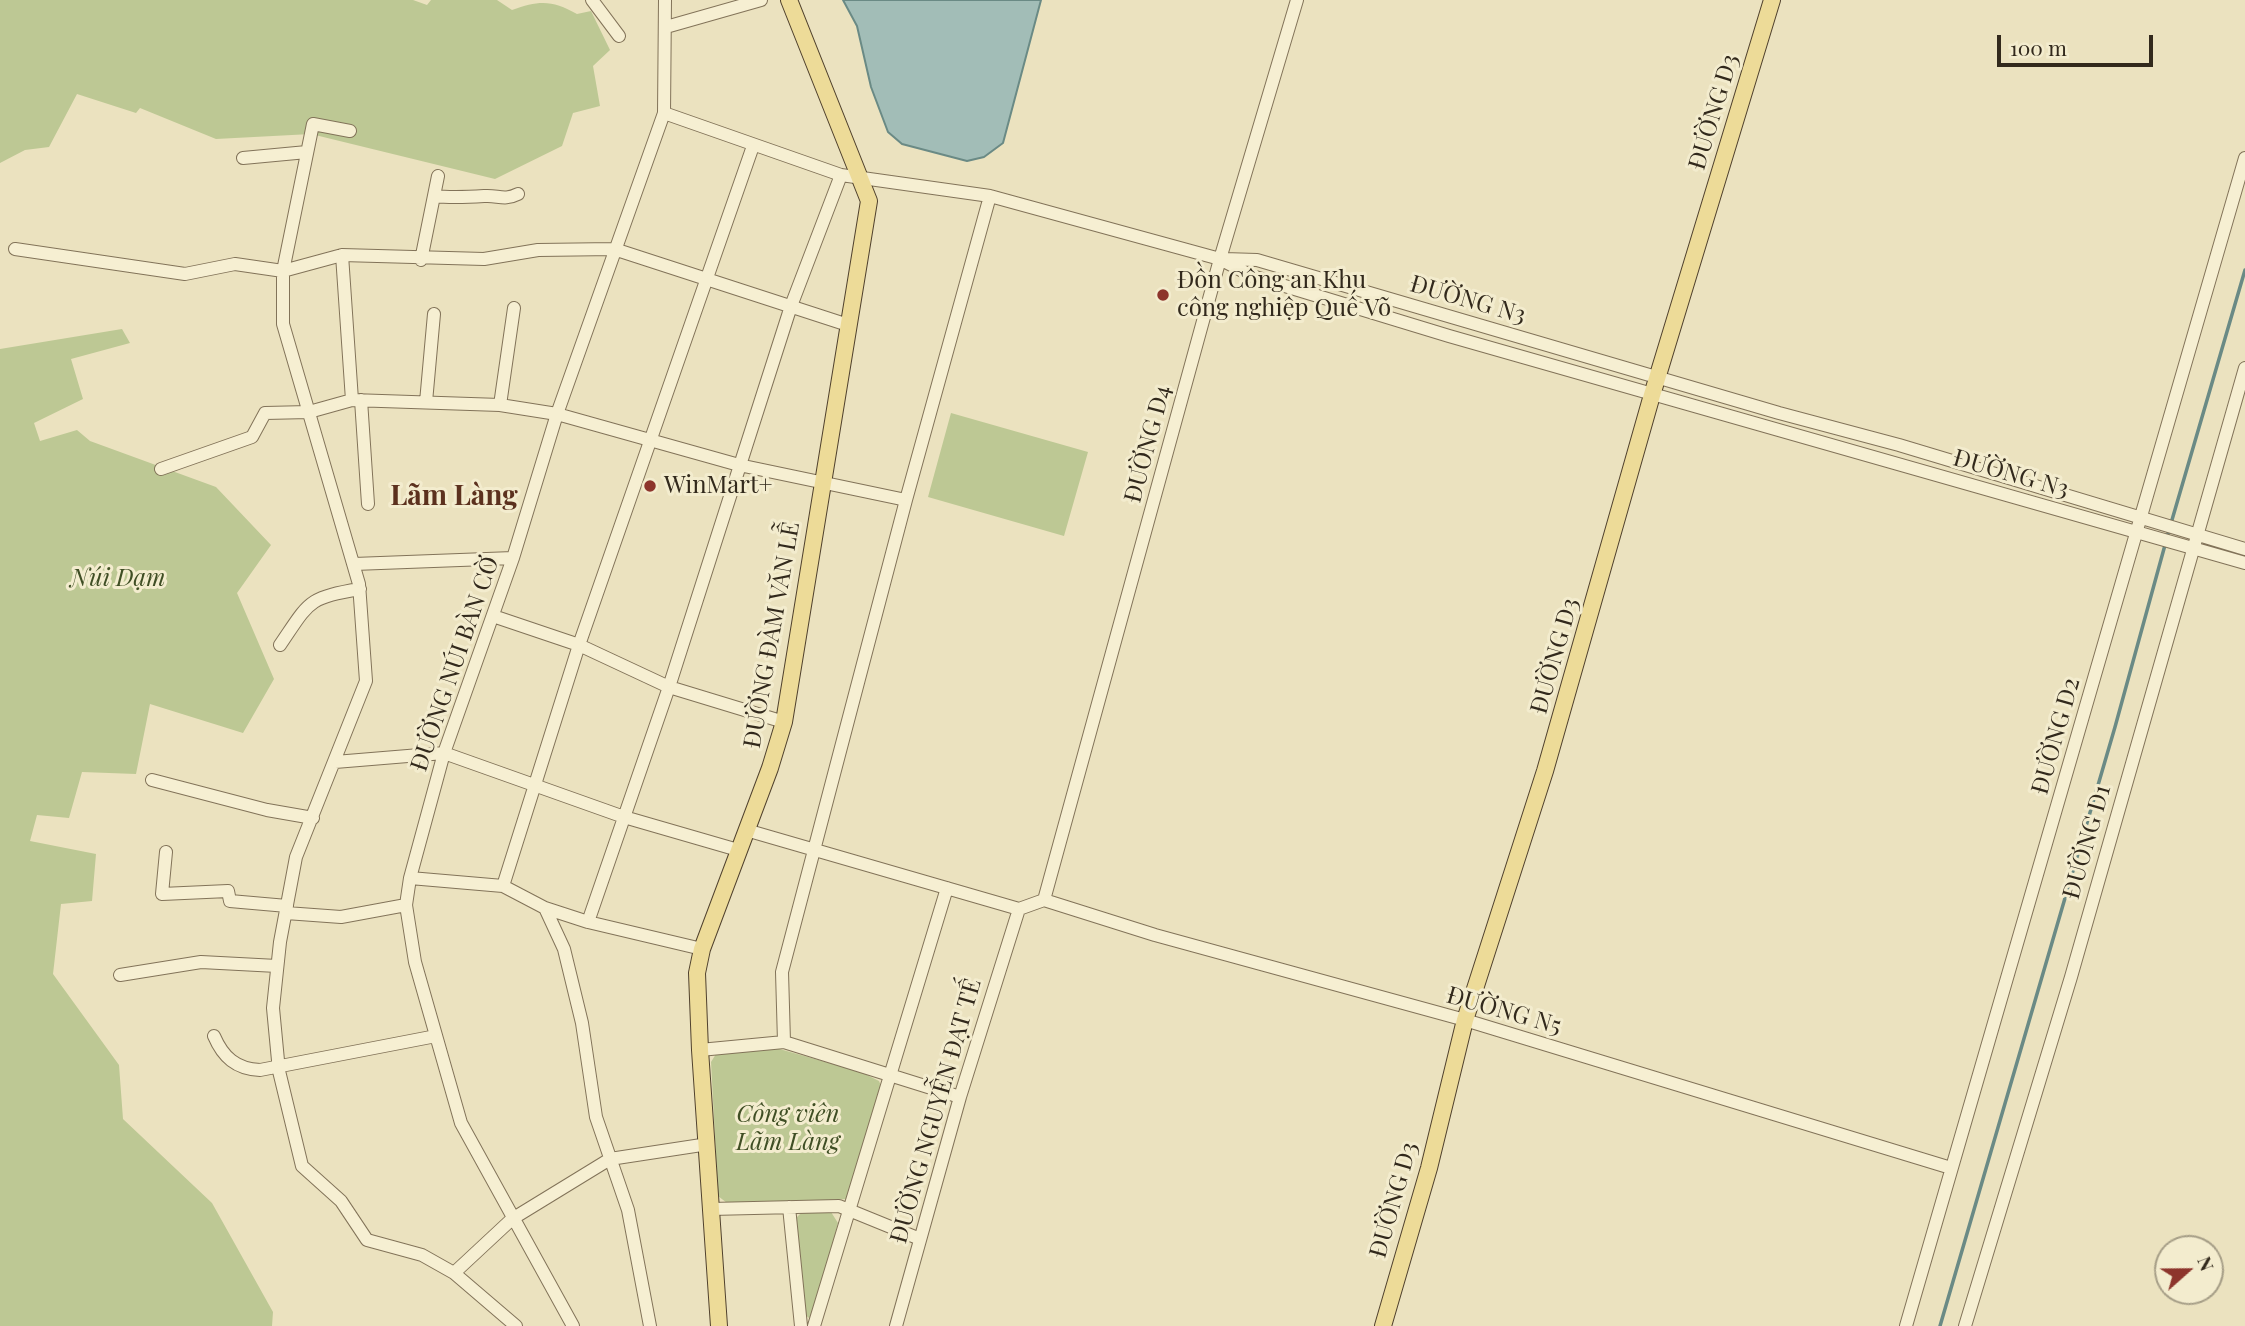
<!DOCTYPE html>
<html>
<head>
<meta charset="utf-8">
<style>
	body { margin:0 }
	#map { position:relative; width:2245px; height:1326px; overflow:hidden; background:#ebe2bf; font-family:"Playfair Display",serif }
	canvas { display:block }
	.north { position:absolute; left:2154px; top:1235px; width:70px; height:70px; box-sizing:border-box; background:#f3ecce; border:2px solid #a69e87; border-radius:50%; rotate:69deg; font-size:19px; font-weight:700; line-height:28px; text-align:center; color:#32291c }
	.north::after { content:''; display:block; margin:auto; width:24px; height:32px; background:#8d352c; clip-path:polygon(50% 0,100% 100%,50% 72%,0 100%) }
	.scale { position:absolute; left:1997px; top:35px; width:156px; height:32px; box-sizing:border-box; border:4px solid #32291c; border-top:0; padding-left:9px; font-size:21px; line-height:24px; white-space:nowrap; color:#32291c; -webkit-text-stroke:5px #f3ecce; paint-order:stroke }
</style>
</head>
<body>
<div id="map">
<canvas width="2245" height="1326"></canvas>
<div class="north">N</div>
<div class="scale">100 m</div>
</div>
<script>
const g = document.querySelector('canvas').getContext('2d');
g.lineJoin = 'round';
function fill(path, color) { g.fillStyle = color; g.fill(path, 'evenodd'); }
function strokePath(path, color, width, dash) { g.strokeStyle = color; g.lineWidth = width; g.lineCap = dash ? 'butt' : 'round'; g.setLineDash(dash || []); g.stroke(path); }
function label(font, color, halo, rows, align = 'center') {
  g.font = font + ' "Playfair Display",serif'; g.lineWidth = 6; g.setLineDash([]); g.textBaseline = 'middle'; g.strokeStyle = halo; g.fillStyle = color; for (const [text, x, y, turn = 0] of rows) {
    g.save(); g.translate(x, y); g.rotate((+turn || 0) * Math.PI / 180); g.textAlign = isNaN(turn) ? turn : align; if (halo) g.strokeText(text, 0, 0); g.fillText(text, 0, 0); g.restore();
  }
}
const green = new Path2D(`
	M0 0H413L427 5 431 0H497L512 10C539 0 553 0 577 14L591 11 610 50 593 66 600 106 573 113 562 146 495 179 311 134 216 139 140 108 136 113 77 94 49 147 25 150 0 163Z
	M122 329 130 343 71 359 83 399 34 423 40 441 77 430 90 441 216 487 271 545 237 593 274 679 243 733 150 704 136 774 82 772 69 818 37 815 30 841 96 854 92 901 61 904 53 974 119 1065 123 1119 212 1203 273 1312 272 1326H0V349Z
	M951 413 1088 452 1064 536 928 497Z
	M776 1048 861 1072 879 1081 881 1086 847 1199 731 1206 718 1196 711 1062 716 1054Z
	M802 1212H831L838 1223 813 1316 809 1318 802 1312 797 1227V1217Z`);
const water = new Path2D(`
	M843 0H1041L1003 143 984 157 967 161 902 144 888 132 871 87 857 26Z`);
const stream = new Path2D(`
	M2167 537 2245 270
	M1940 1326 2115 727 2165 545`);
const minor = new Path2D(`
	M592 0 619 36
	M666 27 761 0
	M664 113 841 175 990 196 1220 259 1252 276 1449 336 2245 563
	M243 158 307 152
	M434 196C452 198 468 197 485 196 498 195 504 201 518 194
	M15 249 185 274 235 264 283 271 313 124 350 131
	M342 255 352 400
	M1224 259 1257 260 1779 413 1899 445 2245 549
	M421 260 438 176
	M361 400 368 504
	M426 402 434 314
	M500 405 514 308
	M161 469 252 437 265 413 309 412 352 400 500 405 557 414 739 465 906 500
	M354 564 513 558
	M493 616 579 645 669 687 784 722
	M280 645C310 601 307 598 360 589
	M335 762 444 753 624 817 738 850
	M152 780 267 810 313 818
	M746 830 1019 909 1044 900
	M166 852 162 894 228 891 230 901 287 906
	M410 878 503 886 545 908 588 922 702 949
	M503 886 579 645 753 146
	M1044 900 1155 935 1465 1020 1951 1168
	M1044 900 1220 259 1297 0
	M545 908 564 949 582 1023 596 1117 628 1210 650 1326
	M286 913 341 917 406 905
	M588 922 669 687 791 306 841 175
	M120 975 201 962 277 966
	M214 1036C223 1057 236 1069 260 1070L436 1036
	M784 1042 782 972 906 500 990 196
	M700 1050 784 1042 960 1097
	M789 1207 801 1326
	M711 1209 839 1206 920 1239
	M454 1273 512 1219 610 1159 708 1144
	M516 1326 454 1273 422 1255 367 1240 341 1201 302 1166 279 1071 273 1008 280 942 296 857 366 681 359 584 283 324V271L342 255 484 259 538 250 614 249 848 325
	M573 1326 461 1123 415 962 406 905 410 878 444 753 513 558 557 414 664 113 665 0
	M814 1326 947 888
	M896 1326 960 1097 1019 909
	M1906 1326 2245 158
	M1965 1326 2071 977 2245 368`);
const major = new Path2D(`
	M719 1326 700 1050 697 973 702 949 770 768 784 722 869 201 789 0
	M1383 1326 1429 1168 1465 1020 1545 771 1652 395 1772 0`);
const markers = [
	[1163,295,7,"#8d352c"],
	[650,486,7,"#8d352c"]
];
const streetNames = [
	["ĐƯỜNG D3",1714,112,-73],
	["ĐƯỜNG N3",1468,300,16],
	["ĐƯỜNG D4",1148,444,-75],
	["ĐƯỜNG N3",2011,474,16],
	["ĐƯỜNG ĐÀM VĂN LỄ",772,635,-80],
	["ĐƯỜNG D3",1555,656,-74],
	["ĐƯỜNG NÚI BÀN CỜ",455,664,-71],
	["ĐƯỜNG D2",2056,736,-74],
	["ĐƯỜNG D1",2087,842,-74],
	["ĐƯỜNG N5",1504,1011,16],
	["ĐƯỜNG NGUYỄN ĐẠT TẾ",936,1111,-74],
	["ĐƯỜNG D3",1394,1200,-74]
];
const poiNames = [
	["Đồn Công an Khu",1177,281],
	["công nghiệp Quế Võ",1177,309],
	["WinMart+",664,486]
];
const parkNames = [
	["Núi Dạm",118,579],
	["Công viên",788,1115],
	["Lãm Làng",788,1143]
];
const quarterNames = [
	["Lãm Làng",454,496]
];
fill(green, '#bdc894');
fill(water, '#a2bdb7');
strokePath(water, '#6a8a85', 2);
strokePath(stream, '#6a8a85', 3.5);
strokePath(minor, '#827359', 14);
strokePath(major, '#50412d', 18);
strokePath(minor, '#f6efd2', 12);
strokePath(major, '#eddb98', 16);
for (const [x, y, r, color] of markers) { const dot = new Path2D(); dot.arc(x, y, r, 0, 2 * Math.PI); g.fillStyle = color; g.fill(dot); strokePath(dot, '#f3ecce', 2.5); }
label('24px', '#32291c', '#f3ecce', streetNames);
label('24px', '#32291c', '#f3ecce', poiNames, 'left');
label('italic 24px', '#3f4e24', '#f3ecce', parkNames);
label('bold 28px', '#5c311e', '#f3ecce', quarterNames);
</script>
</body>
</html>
